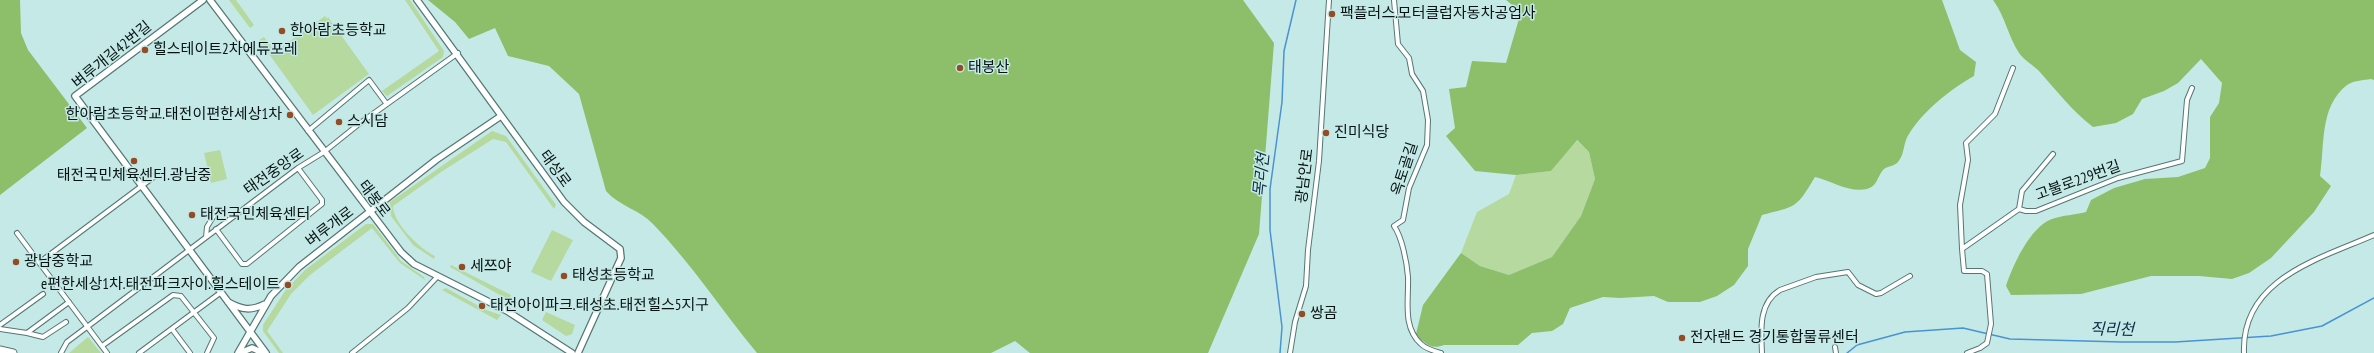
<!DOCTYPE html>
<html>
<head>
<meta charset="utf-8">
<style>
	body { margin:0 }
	canvas { display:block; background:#c5e9e7 }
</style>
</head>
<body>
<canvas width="2374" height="353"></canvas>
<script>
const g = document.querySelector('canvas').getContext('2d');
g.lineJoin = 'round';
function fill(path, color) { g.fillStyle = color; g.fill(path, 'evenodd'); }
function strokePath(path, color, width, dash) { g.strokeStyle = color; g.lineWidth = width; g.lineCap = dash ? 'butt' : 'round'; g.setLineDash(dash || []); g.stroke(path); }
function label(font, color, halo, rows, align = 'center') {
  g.font = font + ' "PT Sans Narrow","Noto Sans KR",sans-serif'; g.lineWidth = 3; g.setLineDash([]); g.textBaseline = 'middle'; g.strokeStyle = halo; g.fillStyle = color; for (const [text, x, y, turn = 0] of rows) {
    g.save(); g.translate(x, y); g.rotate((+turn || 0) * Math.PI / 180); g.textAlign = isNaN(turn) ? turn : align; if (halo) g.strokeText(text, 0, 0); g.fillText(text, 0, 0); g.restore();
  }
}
const green = new Path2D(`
	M229 0H236L254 25 250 28Z
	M405 0H410L444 51 443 57 387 96 382 91 439 51Z
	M325 16 327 19 328 17 369 74 313 115 259 40 264 37 275 52Z
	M492 131 506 136 556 205 554 209 506 142 493 139 441 172 393 206C393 223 420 249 435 256L434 259 413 245 391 216 390 202Z
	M1576 140 1589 152 1595 179 1581 216 1552 257 1509 275 1480 266 1461 253 1477 212 1509 194 1516 175 1551 171Z
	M220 150 227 179 211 183 204 153Z
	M366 224H373L401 261 424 277 425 280 400 263 372 228 310 275 291 294 267 331 283 353H279L263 331V325L285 291 305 270Z
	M552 230 573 240 551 281 531 272Z
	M451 265 511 295 509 300 450 267Z
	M446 288 486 310 501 315 497 320 442 290Z
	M546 312 575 325 572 334 566 336 542 320Z
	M88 337 101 353H69Z`);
const forest = new Path2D(`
	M0 0H20L21 33 28 50 87 128 0 195Z
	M428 0H1243L1274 43 1259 234 1208 353H1030L1015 341 991 353H757C722 311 692 264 653 224 640 210 619 206 606 191L579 94 549 66 508 56 495 28 469 39 455 22Z
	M1506 0H1942L1960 50 1976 62 1974 76C1951 89 1923 111 1909 134 1903 142 1905 154 1898 162 1895 166 1888 166 1884 169 1877 176 1878 186 1867 189 1849 193 1832 181 1815 177 1796 209 1796 206 1762 215L1748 249V266L1734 285 1717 296 1700 302H1668L1654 296 1620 298 1603 297 1570 308 1563 324 1552 331 1532 333 1518 345H1444C1431 350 1425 344 1416 334L1423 305 1461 253 1480 266 1509 275 1552 257 1581 216 1595 179 1589 152 1577 140 1551 171 1516 175 1475 171 1446 136 1455 128 1449 89 1466 87 1472 61 1506 63 1521 12Z
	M1993 0H2374V80L2371 79C2364 80 2352 81 2347 85 2319 107 2325 145 2320 176L2331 186 2314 212 2271 258 2249 273 2232 279 2199 276H2151L2081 294 2011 295 2006 286C2013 265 2030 227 2052 219 2063 215 2075 215 2086 212L2091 200 2114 188 2145 179 2178 177 2205 168 2210 158V117L2219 103 2222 83 2201 59 2178 83 2164 91 2142 99 2133 114 2116 123 2093 127C2073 112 2056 90 2039 71 2033 65 2024 60 2019 53 2008 36 2005 16 1993 0Z`);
const stream = new Path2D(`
	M1280 353 1282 327 1270 230V189L1282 102 1284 51 1296 0
	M1847 353 1857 345 1905 332 1963 328 2010 339 2122 342H2175L2271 336 2322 326 2374 298`);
const street = new Path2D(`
	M1394 0 1398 44 1409 58 1412 74 1423 91 1428 120 1427 145 1409 188 1403 220 1394 226C1402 237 1407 263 1408 277 1409 300 1402 327 1421 344 1426 349 1434 351 1441 353
	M308 131 369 80 386 103
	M2019 209 2022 191 2053 154
	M216 229 242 264H247L322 204V200L298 168
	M17 233 107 353
	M206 237 207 227 216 212
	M1962 249 1960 205 1968 160 1966 143 1995 114 2013 68
	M40 262 159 173
	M0 325 43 294
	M0 329 27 333 69 302
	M172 329 190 353
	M27 333 43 337 66 322
	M102 346 173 295 181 296 214 338 207 353
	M1835 347 1836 353
	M61 353 67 342 298 168 324 152 359 124 458 53
	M139 353 220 293
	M352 353 408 308 438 276
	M1290 353 1295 322 1306 286 1308 250 1319 161 1329 0
	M1762 353C1761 331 1758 303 1780 290L1816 277 1848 272 1858 285 1876 294 1881 293 1910 276
	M1967 353 1980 348 1987 343 1991 324 1987 274 1982 271H1964L1962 249 2019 209 2026 211H2036L2118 178 2182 161 2187 100 2192 88
	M2244 353C2241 279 2319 259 2374 235`);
const secondary = new Path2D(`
	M203 0 75 96 266 353
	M210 0 401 252 414 264 507 311 572 353
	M417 0 564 202 584 222 620 249 621 258 578 353
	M228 302C242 310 251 311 265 304
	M238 353 271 296 299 267 436 160 501 116
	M240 353 252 348 263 353`);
const highway = new Path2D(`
	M0 350 13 353`);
const markers = [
	[1332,14,4,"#934d25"],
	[282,31,4,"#934d25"],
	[145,50,4,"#934d25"],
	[960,68,4,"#934d25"],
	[290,115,4,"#934d25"],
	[339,122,4,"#934d25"],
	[1326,133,4,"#934d25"],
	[134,161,4,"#934d25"],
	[192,215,4,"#934d25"],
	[16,262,4,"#934d25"],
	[462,267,4,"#934d25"],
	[564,276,4,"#934d25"],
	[288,285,4,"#934d25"],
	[482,306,4,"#934d25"],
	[1302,314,4,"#934d25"],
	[1682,338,4,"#934d25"]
];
const poiNames = [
	["팩플러스.모터클럽자동차공업사",1340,14],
	["한아람초등학교",290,31],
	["힐스테이트2차에듀포레",153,50],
	["태봉산",968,68],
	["한아람초등학교.태전이편한세상1차",282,115,"right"],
	["스시담",347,122],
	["진미식당",1334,133],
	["태전국민체육센터.광남중",134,176,"center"],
	["태전국민체육센터",200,215],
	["광남중학교",24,262],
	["세쯔야",470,267],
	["태성초등학교",572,276],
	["e편한세상1차.태전파크자이.힐스테이트",280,285,"right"],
	["태전아이파크.태성초.태전힐스5지구",490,306],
	["쌍곰",1310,314],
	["전자랜드 경기통합물류센터",1690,338]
];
const streetNames = [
	["벼루개길42번길",112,55,-39],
	["태성로",555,169,54],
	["옥토골길",1405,169,-72],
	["태전중앙로",274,172,-35],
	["광남안로",1305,176,-83],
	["고불로229번길",2078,181,-20],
	["태봉로",374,199,53],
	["벼루개로",330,227,-37]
];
const waterNames = [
	["목리천",1262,175,-84],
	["직리천",2112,330,1]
];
fill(green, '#b5d99e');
fill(forest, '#8dbf6b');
strokePath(stream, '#4993d5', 1.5);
strokePath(street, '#557774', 6);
strokePath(secondary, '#557774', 8);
strokePath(highway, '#557774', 9);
strokePath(street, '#fff', 4);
strokePath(secondary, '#fff', 5.5);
strokePath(highway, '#fff', 7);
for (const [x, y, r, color] of markers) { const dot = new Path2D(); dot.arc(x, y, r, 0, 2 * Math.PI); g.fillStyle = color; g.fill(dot); strokePath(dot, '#c5e9e7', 1.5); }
label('15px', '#071413', '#c5e9e7', poiNames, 'left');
label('15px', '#071413', '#c5e9e7', streetNames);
label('italic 16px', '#0b2b45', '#c5e9e7', waterNames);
</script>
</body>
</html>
